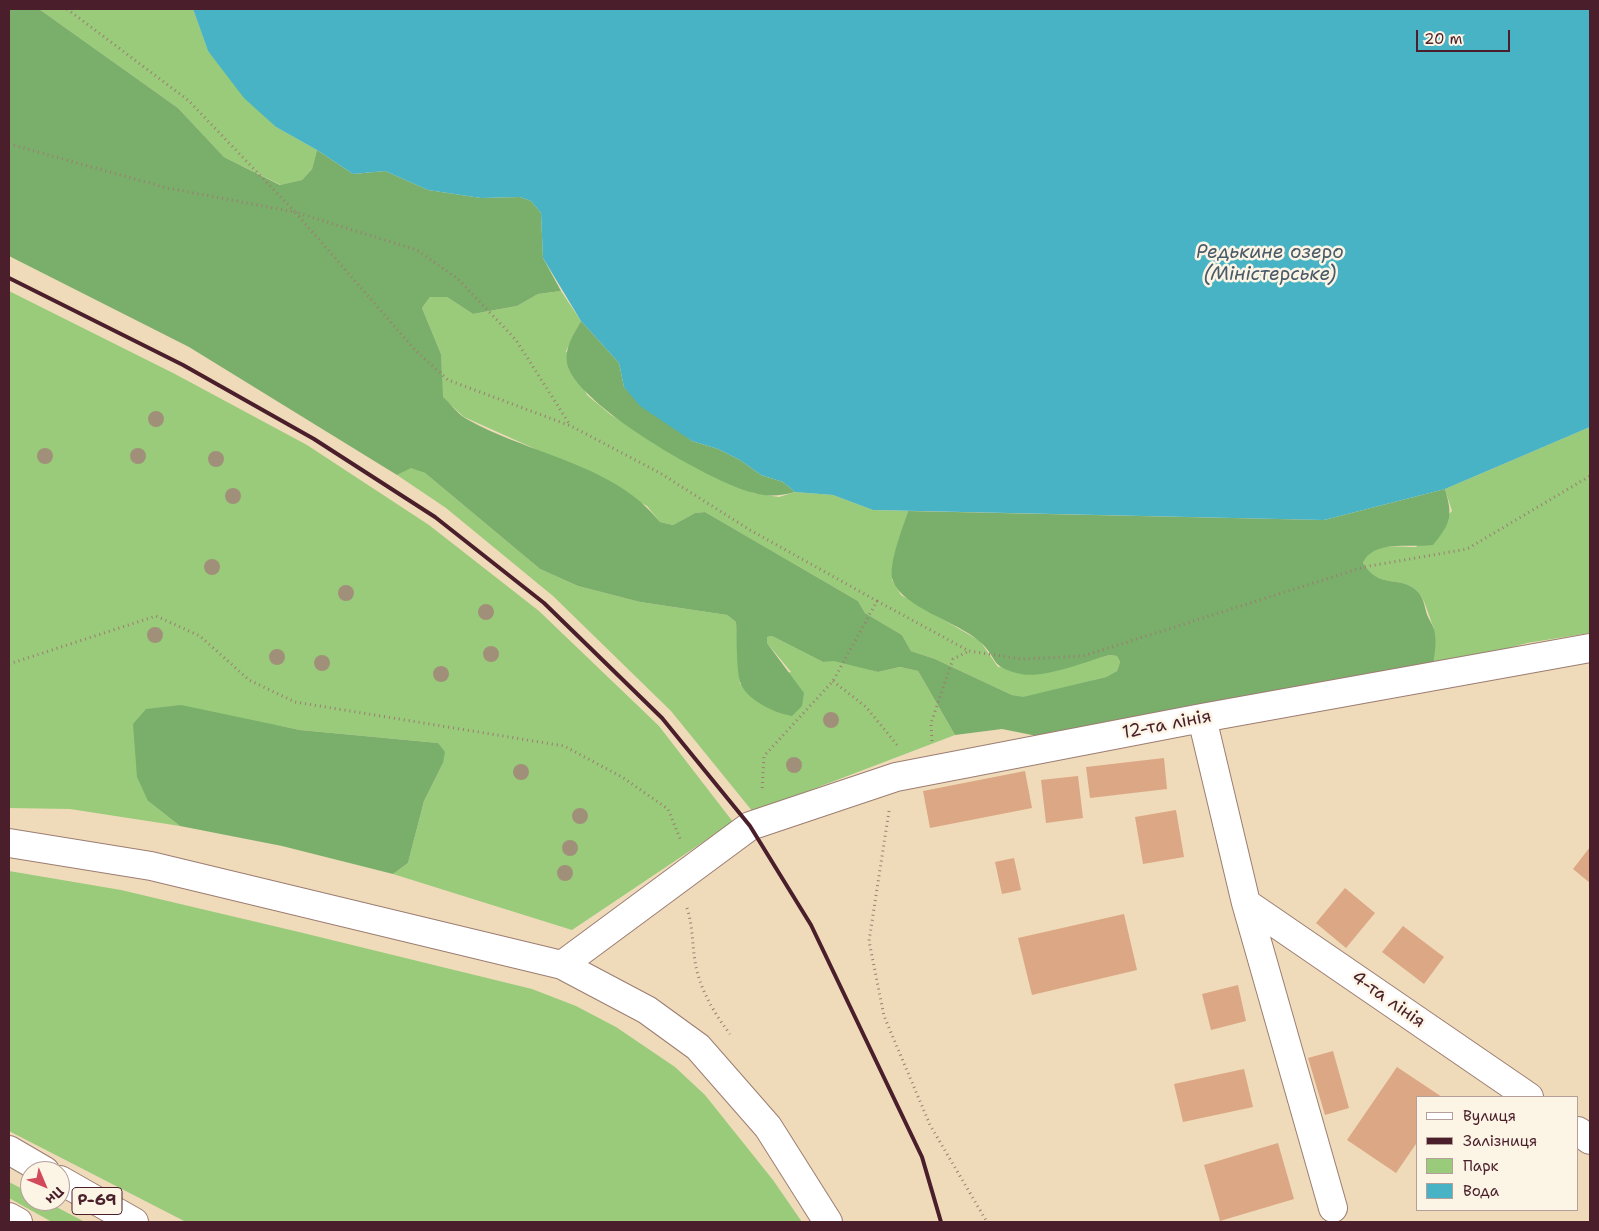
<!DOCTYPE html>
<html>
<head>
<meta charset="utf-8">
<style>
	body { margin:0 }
	#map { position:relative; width:1599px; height:1231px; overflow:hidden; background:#efdbba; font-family:"Shantell Sans",sans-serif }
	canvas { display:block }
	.frame { position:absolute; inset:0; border:10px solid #4a1f2b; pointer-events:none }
	.legend { position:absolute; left:1416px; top:1096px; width:162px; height:115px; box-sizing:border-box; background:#fcf5e5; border:1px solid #b59f9b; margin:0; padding:6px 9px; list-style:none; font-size:15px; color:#4a1f2b }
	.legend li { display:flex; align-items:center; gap:10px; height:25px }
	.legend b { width:25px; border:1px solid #b59f9b }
	.north { position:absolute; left:20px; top:1161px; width:50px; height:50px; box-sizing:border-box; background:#fcf5e5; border:1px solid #b59f9b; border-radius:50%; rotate:135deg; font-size:14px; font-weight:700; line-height:20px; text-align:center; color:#4a1f2b }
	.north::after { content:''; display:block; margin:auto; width:18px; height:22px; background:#d1495b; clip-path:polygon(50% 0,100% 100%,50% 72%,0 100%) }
	.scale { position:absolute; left:1416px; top:30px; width:94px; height:22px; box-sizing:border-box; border:2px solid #4a1f2b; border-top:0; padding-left:6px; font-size:15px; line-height:18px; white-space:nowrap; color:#4a1f2b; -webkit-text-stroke:4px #fcf5e5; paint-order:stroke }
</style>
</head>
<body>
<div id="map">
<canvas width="1599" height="1231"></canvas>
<div class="frame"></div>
<ul class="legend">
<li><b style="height:6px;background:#fff"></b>Вулиця</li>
<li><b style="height:6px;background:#4a1f2b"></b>Залізниця</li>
<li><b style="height:14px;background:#99cb7b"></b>Парк</li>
<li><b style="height:14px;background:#48b3c5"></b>Вода</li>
</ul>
<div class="north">Пн</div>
<div class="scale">20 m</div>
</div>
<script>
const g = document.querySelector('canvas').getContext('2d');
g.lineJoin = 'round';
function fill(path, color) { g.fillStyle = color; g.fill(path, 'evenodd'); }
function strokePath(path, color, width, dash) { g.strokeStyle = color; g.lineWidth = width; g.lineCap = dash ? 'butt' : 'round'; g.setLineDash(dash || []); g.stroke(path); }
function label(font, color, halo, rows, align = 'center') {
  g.font = font + ' "Shantell Sans",sans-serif'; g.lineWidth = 5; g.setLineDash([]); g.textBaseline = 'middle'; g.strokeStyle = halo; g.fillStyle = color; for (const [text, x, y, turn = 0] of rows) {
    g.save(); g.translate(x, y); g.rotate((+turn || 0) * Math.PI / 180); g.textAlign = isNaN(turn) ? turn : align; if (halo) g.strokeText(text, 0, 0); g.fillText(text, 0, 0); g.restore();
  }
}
const green = new Path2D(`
	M39 9H193L208 51 276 127 317 150 312 169 302 180 281 185 224 157 178 108Z
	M9 291 175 374 307 445 429 525 539 611 659 726 733 822 572 930 393 874 408 863 424 801 443 763 438 743 300 730 275 725 148 801 180 826 70 809 9 808Z
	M561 291 581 321 566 351 587 395 611 415 708 473 753 493 779 497 795 492 833 495 873 510 908 511 893 563 892 580 901 595 980 641 998 667 1049 672 1110 655 1117 656 1120 662 1117 671 1106 677 1023 698 1012 695 935 659 911 651 902 635 865 613 858 601 705 512 695 513 673 525 660 522 647 506 531 447 464 417 442 397 441 354 422 308 430 297H447L473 314 517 306 538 294Z
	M1590 427V633L1527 643 1421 672 1434 628C1429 618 1425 597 1416 590 1398 575 1380 590 1363 563 1371 542 1397 547 1416 547L1452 511 1445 489Z
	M411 467 425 473 540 569 578 586 640 602 727 615 736 622 740 684 791 672 767 643V637L772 636 823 662 834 660 878 672 900 667 918 671 955 735 753 812 671 711 553 596 446 508 397 475Z
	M9 871 121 890 299 932 532 989 576 1006 616 1027 675 1067 705 1095 773 1180 802 1222H186L9 1131Z
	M9 1182 30 1193V1201H45L85 1222H52L9 1198Z`);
const forest = new Path2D(`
	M9 9H39L178 108 224 157 280 185 302 180 312 169 317 150 353 174 385 171 428 190 481 198 520 197 531 201 541 213 543 258 561 291 538 294 517 306 473 314 447 297H430L422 308 441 354 443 397C450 403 457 413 465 418 527 454 615 464 660 522L673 525 695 513 705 512 858 601 865 613 902 635 911 651 935 659 1012 695 1023 697 1106 677 1117 671 1120 662 1117 656 1110 655C1087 661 1044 679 1021 674 988 667 999 658 979 641 958 622 902 607 893 581 887 566 903 528 908 511L1324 520 1445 489C1453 516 1451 523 1433 545 1411 548 1373 539 1363 563 1380 590 1399 575 1416 590 1423 596 1424 604 1426 611 1427 617 1432 623 1434 629 1437 641 1435 652 1433 664L1052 739 1002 729 955 735 918 671 900 667 878 672 834 661 823 662 772 636 767 637V643L804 693 802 706 792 716C775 713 748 701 741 684 736 674 737 635 736 622L727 615 640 602 578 586 540 569 425 473 411 468 397 475 189 347 9 256Z
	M581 321 619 363 624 387 692 441 718 449 740 460 761 475 783 482 795 492C781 496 769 497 754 493 714 484 574 404 567 363 564 348 574 334 581 321Z
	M181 705 300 730 438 743 445 752 443 763 424 801 408 863 393 874 282 846 180 826 148 801 137 777 133 724 146 709Z`);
const water = new Path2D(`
	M193 9H1590V427L1445 489 1324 520 873 510 833 495 795 492 783 482 761 475 740 460 718 449 692 441 640 406 624 387 619 363 581 321 543 258 541 213 531 201 520 197 481 198 428 190 385 171 353 174 317 150 276 127 244 98 208 51Z`);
const building = new Path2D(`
	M1164 758 1167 789 1090 798 1086 767Z
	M1025 771 1032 808 930 828 923 791Z
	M1078 776 1083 818 1046 823 1041 780Z
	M1176 810 1184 857 1143 864 1135 817Z
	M1590 847V883L1573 869Z
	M1014 858 1021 890 1002 894 995 862Z
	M1345 888 1375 913 1346 948 1316 923Z
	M1124 914 1137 970 1032 995 1018 938Z
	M1403 926 1444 957 1424 984 1382 952Z
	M1238 985 1246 1021 1211 1030 1202 994Z
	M1333 1051 1349 1108 1325 1115 1308 1058Z
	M1397 1067 1442 1097H1418V1141L1396 1173 1347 1140Z
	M1244 1069 1253 1107 1183 1122 1174 1084Z
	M1278 1143 1294 1199 1220 1221 1204 1165Z`);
const path = new Path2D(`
	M67 9 188 100 295 212 417 250 458 279 516 340 570 425
	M9 144 167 188 295 212 415 350 448 380 571 426 660 473 750 530 877 601 833 681 764 756 762 790
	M877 601 969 651 1021 659 1083 656 1364 567 1467 549 1590 476
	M9 664 156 616 200 636 249 680 295 702 564 746 622 777 668 809 681 841
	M833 681 866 707 898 746
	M932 741 931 723 953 659 969 651
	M889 811 869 941 884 1016 930 1125 987 1222
	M687 908C693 926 692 943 695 961 699 988 714 1013 730 1034`);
const minor = new Path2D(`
	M1202 718 1246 903 1333 1208
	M9 843 151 866 562 965 647 1010 698 1047 768 1127 828 1222
	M1246 903 1529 1097
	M562 965 750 826 896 777 1202 718 1590 648
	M1578 1131 1590 1140`);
const major = new Path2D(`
	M9 1150 45 1171
	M60 1180 134 1222
	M9 1217 18 1222`);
const rail = new Path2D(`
	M9 278 183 365 314 439 435 517 544 603 662 718 750 826 811 925 922 1157 941 1222`);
const trees = [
	[156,419],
	[45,456],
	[138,456],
	[216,459],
	[233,496],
	[212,567],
	[346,593],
	[486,612],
	[155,635],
	[491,654],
	[277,657],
	[322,663],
	[441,674],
	[831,720],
	[794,765],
	[521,772],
	[580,816],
	[570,848],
	[565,873]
];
const shields = [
	[97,1201,50]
];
const shieldNames = [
	["Р-69",97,1201]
];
const streetNames = [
	["12-та лінія",1167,725,-11],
	["4-та лінія",1388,1000,35]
];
const waterNames = [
	["Редькине озеро",1270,253],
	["(Міністерське)",1270,275]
];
fill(green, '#99cb7b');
fill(forest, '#7aaf6b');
fill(water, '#48b3c5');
fill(building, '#dca784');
strokePath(minor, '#9c7d72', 30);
strokePath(major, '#9c7d72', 30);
strokePath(path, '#9c7d72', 3, [1, 4]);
strokePath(minor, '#fff', 28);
strokePath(major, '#fff', 28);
strokePath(rail, '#4a1f2b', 4);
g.fillStyle = '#a19079';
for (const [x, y] of trees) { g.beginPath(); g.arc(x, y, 8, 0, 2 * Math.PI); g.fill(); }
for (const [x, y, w] of shields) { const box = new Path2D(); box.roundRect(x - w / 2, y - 13.5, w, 27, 4); g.fillStyle = '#fcf5e5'; g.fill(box); strokePath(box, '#4a1f2b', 1); }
label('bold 16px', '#4a1f2b', null, shieldNames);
label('18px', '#4a1f2b', '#fcf5e5', streetNames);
label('italic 19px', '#495a69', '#fcf5e5', waterNames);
</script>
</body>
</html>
